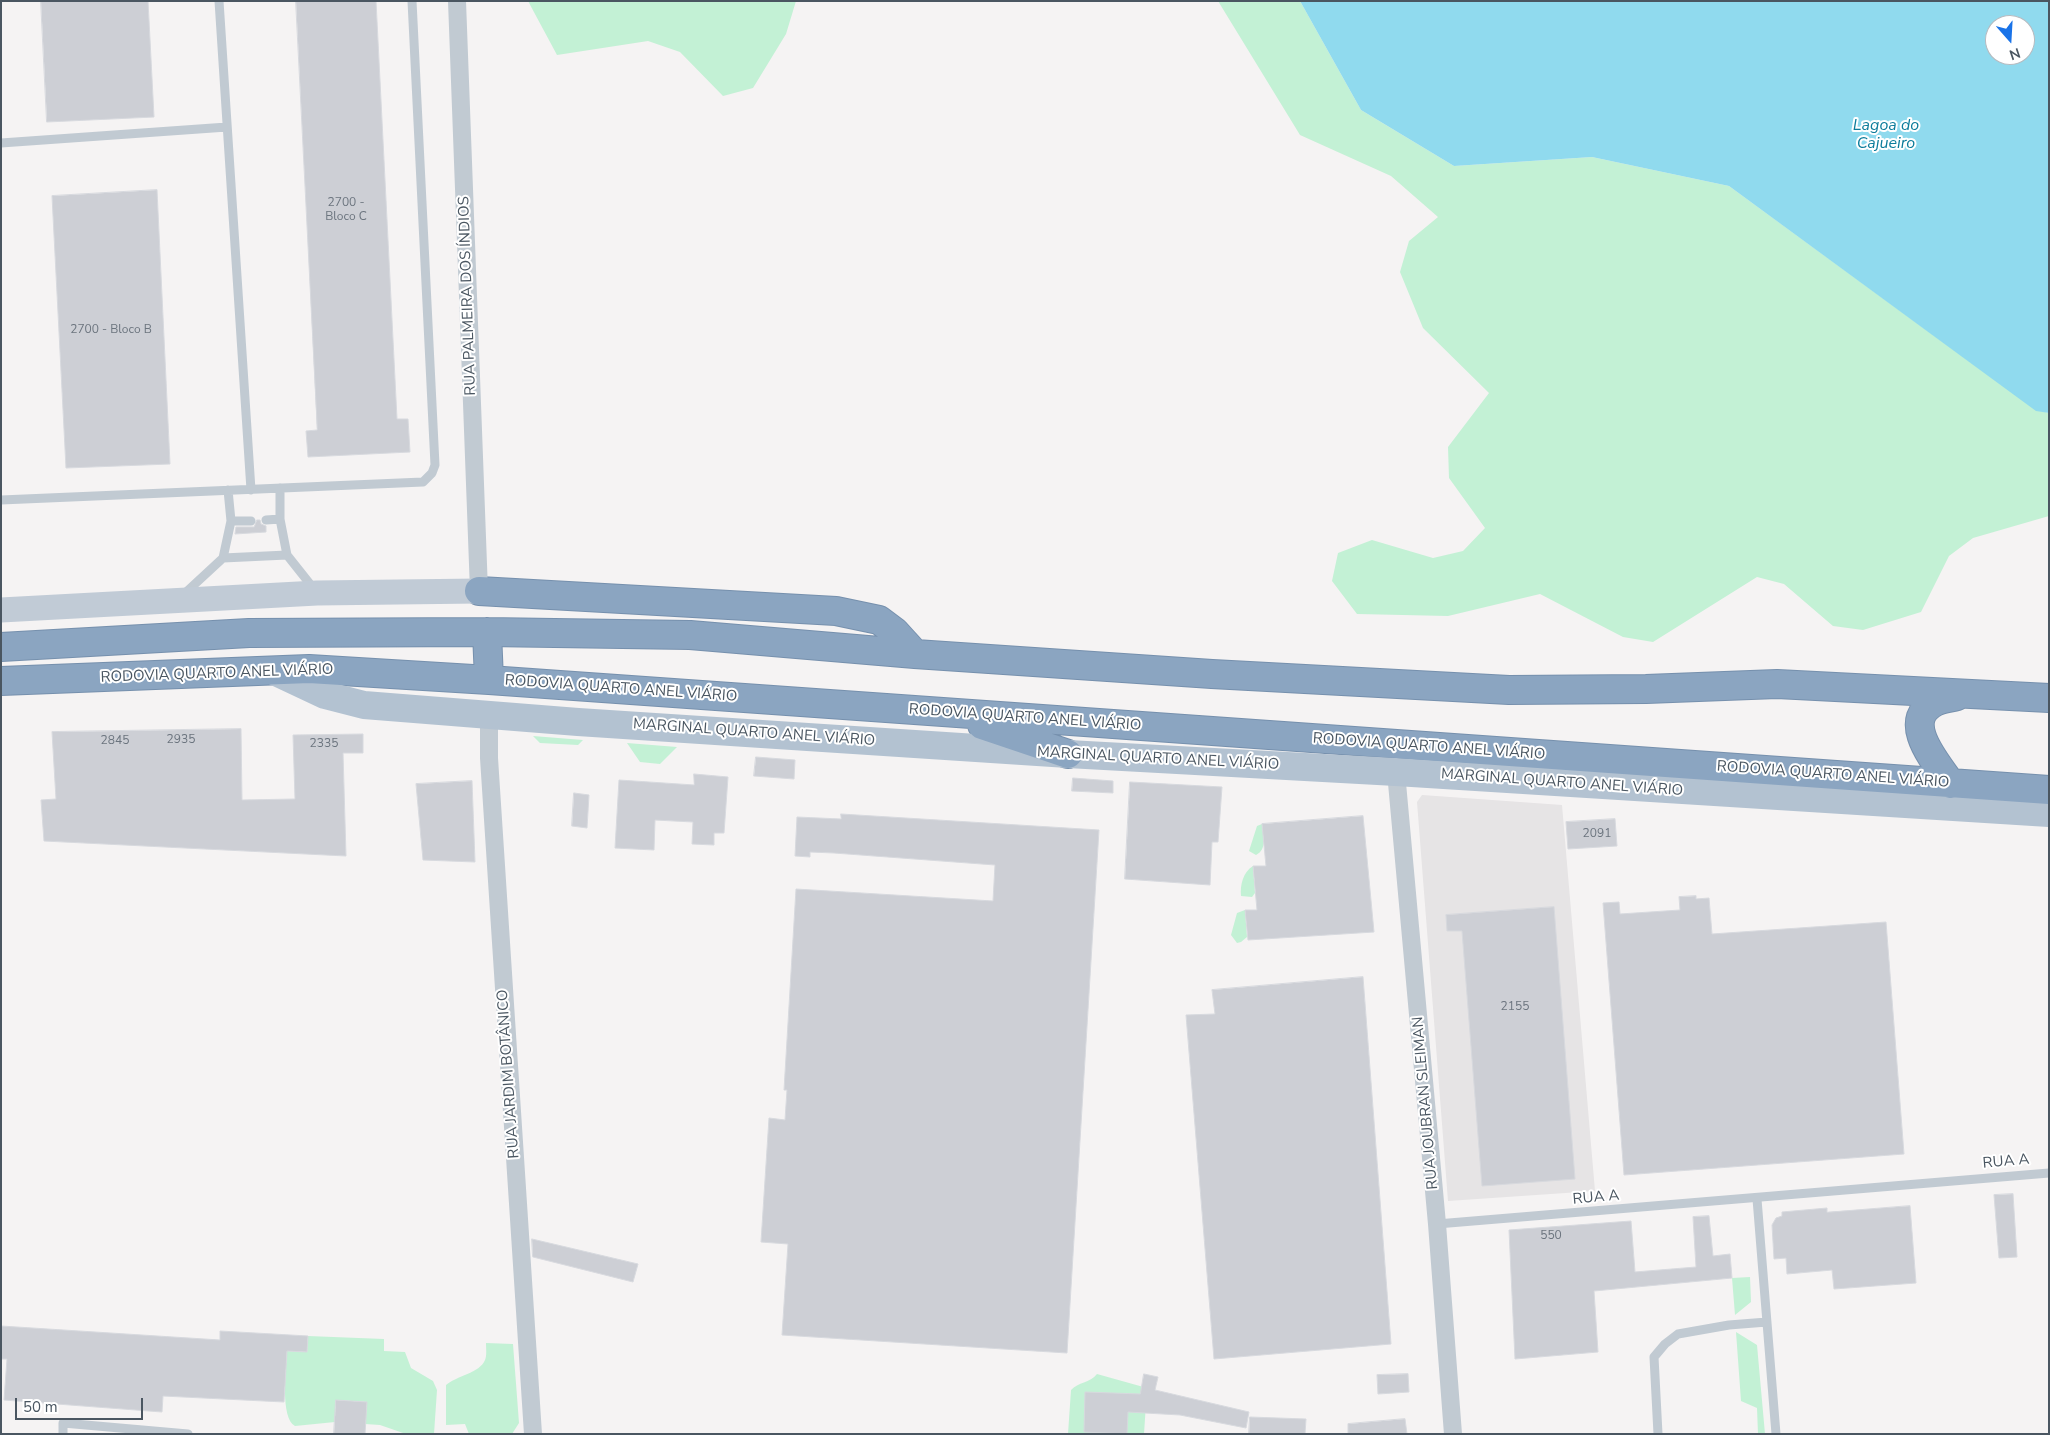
<!DOCTYPE html>
<html>
<head>
<meta charset="utf-8">
<style>
	body { margin:0 }
	#map { position:relative; width:2050px; height:1435px; overflow:hidden; background:#f5f3f3; font-family:"Nunito Sans",sans-serif }
	canvas { display:block }
	.frame { position:absolute; inset:0; border:2px solid #4a5661; pointer-events:none }
	.north { position:absolute; left:1985px; top:15px; width:50px; height:50px; box-sizing:border-box; background:#fff; border:1px solid #b7bbc0; border-radius:50%; rotate:161deg; font-size:14px; font-weight:700; line-height:20px; text-align:center; color:#4a5661 }
	.north::after { content:''; display:block; margin:auto; width:18px; height:22px; background:#1a73e8; clip-path:polygon(50% 0,100% 100%,50% 72%,0 100%) }
	.scale { position:absolute; left:15px; top:1398px; width:128px; height:22px; box-sizing:border-box; border:2px solid #4a5661; border-top:0; padding-left:6px; font-size:15px; line-height:18px; white-space:nowrap; color:#4a5661; -webkit-text-stroke:4px #fff; paint-order:stroke }
</style>
</head>
<body>
<div id="map">
<canvas width="2050" height="1435"></canvas>
<div class="frame"></div>
<div class="north">N</div>
<div class="scale">50 m</div>
</div>
<script>
const g = document.querySelector('canvas').getContext('2d');
g.lineJoin = 'round';
function fill(path, color) { g.fillStyle = color; g.fill(path, 'evenodd'); }
function strokePath(path, color, width, dash) { g.strokeStyle = color; g.lineWidth = width; g.lineCap = dash ? 'butt' : 'round'; g.setLineDash(dash || []); g.stroke(path); }
function label(font, color, halo, rows, align = 'center') {
  g.font = font + ' "Nunito Sans",sans-serif'; g.lineWidth = 4; g.setLineDash([]); g.textBaseline = 'middle'; g.strokeStyle = halo; g.fillStyle = color; for (const [text, x, y, turn = 0] of rows) {
    g.save(); g.translate(x, y); g.rotate((+turn || 0) * Math.PI / 180); g.textAlign = isNaN(turn) ? turn : align; if (halo) g.strokeText(text, 0, 0); g.fillText(text, 0, 0); g.restore();
  }
}
const education = new Path2D(`
	M1422 795 1562 805 1595 1191 1448 1201 1417 802Z`);
const green = new Path2D(`
	M528 1H796L786 34 753 88 723 96 680 52 648 41 557 55Z
	M1218 1H1300L1361 110 1454 166 1592 157 1729 186 2036 410 2049 413V516L1973 538 1949 556 1921 612 1863 630 1833 626 1784 584 1757 577 1653 642 1623 637 1540 594 1448 616 1357 614 1332 581 1338 553 1372 540 1433 558 1463 551 1485 528 1449 478 1448 447 1489 393 1423 328 1400 272 1409 241 1438 217 1391 176 1300 135Z
	M533 736 583 740 578 745 540 743Z
	M627 743 677 747 660 764 640 762Z
	M1262 824C1263 835 1268 849 1256 855L1249 851 1257 826Z
	M1253 866 1255 893 1252 897 1241 896C1240 885 1243 872 1253 866Z
	M1245 910 1247 937 1241 942 1237 943 1231 935 1237 913Z
	M1750 1277 1751 1302 1735 1315 1732 1278Z
	M1736 1332 1757 1345 1765 1434H1758L1757 1408 1741 1401Z
	M308 1336 384 1339V1351L405 1352 411 1368 433 1381 437 1390 434 1434H406L380 1425 365 1424 367 1402 336 1400 335 1422 295 1426C280 1418 286 1367 287 1351L307 1352Z
	M486 1343 513 1344 519 1423 512 1434H469L465 1424 446 1425V1385C456 1376 480 1373 485 1360 487 1356 486 1348 486 1343Z
	M1097 1374 1147 1388 1144 1434H1068L1071 1390C1078 1382 1090 1383 1097 1374Z`);
const water = new Path2D(`
	M1300 1H2049V413L2036 411 1729 186 1592 157 1454 166 1361 110ZM1995 25H2025V55H1995Z`);
const building = new Path2D(`
	M41 1H148L154 117 47 122Z
	M296 1H376L397 419H408L410 452 308 457 306 431 317 430Z
	M157 190 170 464 66 468 52 196Z
	M257 520H260L261 524 266 526V532L235 534 236 527H254Z
	M241 729 242 800 295 799 293 735 363 734V753H343L346 856 44 841 41 800 56 799 52 732Z
	M756 757 795 760 794 779 754 776Z
	M694 774 728 777 724 833H714V845L692 844 693 822 655 820 654 850 615 848 619 780 694 785Z
	M1073 778 1113 781V793L1072 791Z
	M472 781 475 862 423 860 416 784Z
	M1130 782 1222 787 1218 842H1212L1210 885 1125 879Z
	M574 793 589 795 587 828 572 826Z
	M841 814 1099 830 1067 1353 782 1335 788 1244 761 1242 769 1118 785 1120 787 1090H784L796 889 993 901 995 865 834 853 810 852V857L795 856 797 817 841 819Z
	M1363 816 1374 932 1248 940 1245 910H1257L1253 866H1266L1262 824Z
	M1615 819 1617 846 1568 849 1566 822Z
	M1696 896V899L1709 898 1712 934 1886 922 1904 1154 1624 1175 1603 903 1619 902 1620 914 1680 910 1679 897Z
	M1554 907 1575 1179 1482 1186 1462 931H1447L1446 915Z
	M1363 977 1391 1344 1214 1359 1186 1015 1215 1014 1212 990Z
	M2013 1194 2017 1257 1999 1258 1994 1195Z
	M1910 1206 1916 1283 1834 1289 1832 1270 1787 1274 1786 1258 1774 1259 1772 1225 1776 1218 1782 1216V1212L1827 1208V1212Z
	M1709 1216 1713 1256 1730 1254 1732 1278 1594 1291 1598 1352 1515 1359 1509 1230 1631 1221 1635 1272 1696 1267 1693 1217Z
	M532 1239 638 1264 633 1282 533 1257Z
	M1 1326 220 1340V1331L308 1336 307 1352 287 1351 284 1402 163 1396 162 1412 4 1400 7 1359H1Z
	M1144 1374 1158 1377 1155 1390 1249 1412 1246 1428 1180 1415 1128 1412 1127 1434 1084 1432 1085 1392 1140 1394Z
	M1408 1374 1409 1392 1378 1394 1377 1375Z
	M336 1400 367 1402 365 1434H334Z
	M1250 1417 1306 1419 1305 1434H1249Z
	M1405 1419 1407 1434H1348V1424Z`);
const lane = new Path2D(`
	M219 1 251 490
	M1 143 227 127
	M1 500 423 482 432 473 435 465 412 1
	M280 519V488
	M266 520 280 519 287 555 314 589
	M231 521H251
	M223 558 287 555
	M183 595 223 558 231 521 228 490
	M1757 1199 1776 1434
	M1437 1224 2049 1173
	M63 1434V1423L188 1434
	M1658 1434 1654 1357 1665 1344 1678 1334 1729 1325 1767 1322`);
const street = new Path2D(`
	M457 1 479 591
	M489 714V758L533 1434
	M1396 772 1437 1224 1453 1434`);
const secondary = new Path2D(`
	M1 610 317 593 479 591`);
const primary = new Path2D(`
	M274 671 325 695 364 705 578 722 1068 754 1396 772 2049 813`);
const highway = new Path2D(`
	M479 591 836 611 879 620 895 632 915 654
	M487 632 489 680
	M1 647 249 633 487 632 690 635 915 654 1212 674 1509 690 1646 689 1777 684 2049 698
	M1 681 309 669 489 680 2049 790
	M982 725 1068 754
	M1951 784C1936 762 1899 721 1935 702 1941 699 1950 698 1957 696`);
const numberNames = [
	["2700 -",346,203],
	["Bloco C",346,217],
	["2700 - Bloco B",111,330],
	["2935",181,740],
	["2845",115,741],
	["2335",324,744],
	["2091",1597,834],
	["2155",1515,1007],
	["550",1551,1236]
];
const streetNames = [
	["RUA PALMEIRA DOS ÍNDIOS",468,296,-92],
	["RODOVIA QUARTO ANEL VIÁRIO",217,674,-2],
	["RODOVIA QUARTO ANEL VIÁRIO",621,689,4],
	["RODOVIA QUARTO ANEL VIÁRIO",1025,718,4],
	["MARGINAL QUARTO ANEL VIÁRIO",754,733,4],
	["RODOVIA QUARTO ANEL VIÁRIO",1429,747,4],
	["MARGINAL QUARTO ANEL VIÁRIO",1158,759,3],
	["RODOVIA QUARTO ANEL VIÁRIO",1833,775,4],
	["MARGINAL QUARTO ANEL VIÁRIO",1562,783,4],
	["RUA JARDIM BOTÂNICO",509,1074,-94],
	["RUA JOUBRAN SLEIMAN",1426,1103,-95],
	["RUA A",2006,1162,-5],
	["RUA A",1596,1198,-5]
];
const waterNames = [
	["Lagoa do",1886,126],
	["Cajueiro",1886,144]
];
fill(education, '#e6e4e5');
fill(green, '#c3f1d5');
fill(water, '#90daee');
fill(building, '#cdcfd5');
strokePath(building, '#d7d9de', 1);
strokePath(highway, '#7690ad', 30);
strokePath(lane, '#c1cad2', 9);
strokePath(street, '#c1cad2', 18);
strokePath(secondary, '#c1cbd6', 25);
strokePath(primary, '#b3c2d1', 28);
strokePath(highway, '#8ba5c1', 28);
label('12px', '#6b747e', null, numberNames);
label('15px', '#4a5661', '#fff', streetNames);
label('italic 16px', '#0c7c9b', '#fff', waterNames);
</script>
</body>
</html>
